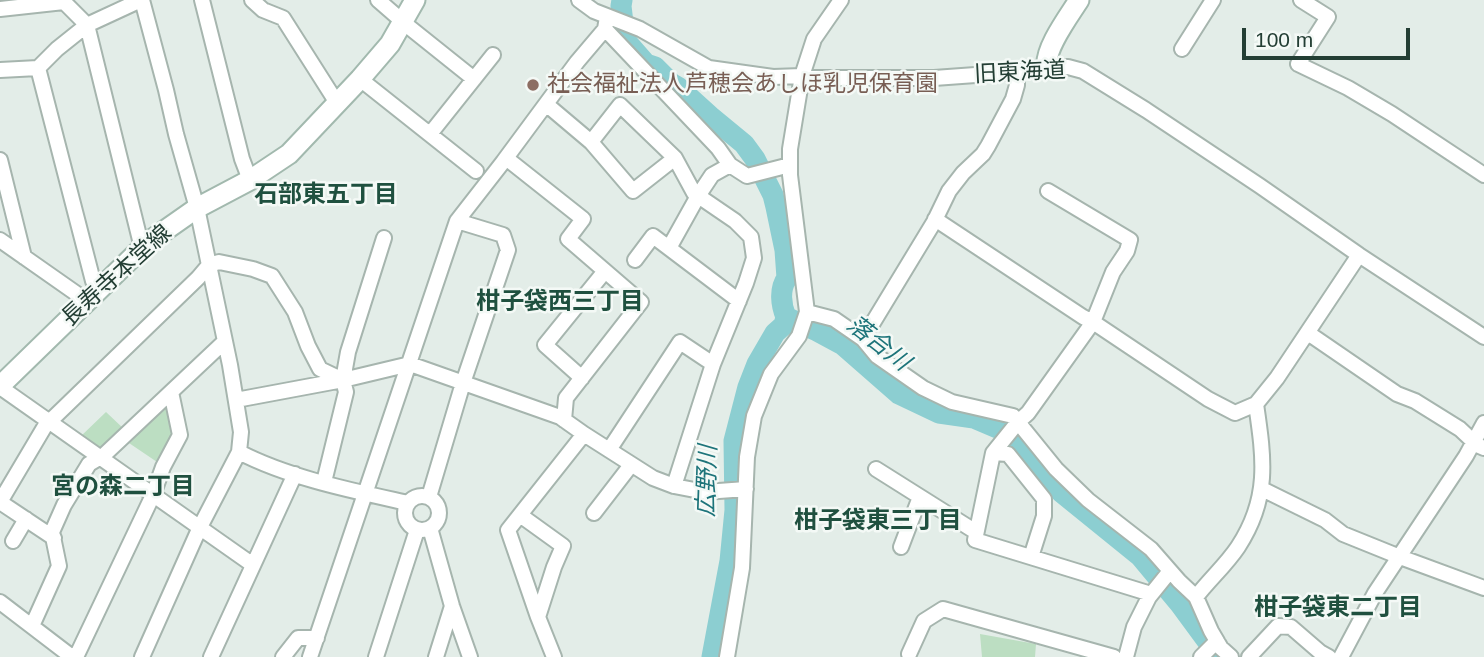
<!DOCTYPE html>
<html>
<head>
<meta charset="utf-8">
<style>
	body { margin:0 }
	#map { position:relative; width:1484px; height:657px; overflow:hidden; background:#e3ede8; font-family:Arial,sans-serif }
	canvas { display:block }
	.scale { position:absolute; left:1242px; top:28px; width:168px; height:32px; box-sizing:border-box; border:4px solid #233e34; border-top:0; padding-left:9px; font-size:21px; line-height:24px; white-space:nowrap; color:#233e34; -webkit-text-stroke:5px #f4f9f6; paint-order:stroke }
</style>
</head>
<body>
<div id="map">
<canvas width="1484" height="657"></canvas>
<div class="scale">100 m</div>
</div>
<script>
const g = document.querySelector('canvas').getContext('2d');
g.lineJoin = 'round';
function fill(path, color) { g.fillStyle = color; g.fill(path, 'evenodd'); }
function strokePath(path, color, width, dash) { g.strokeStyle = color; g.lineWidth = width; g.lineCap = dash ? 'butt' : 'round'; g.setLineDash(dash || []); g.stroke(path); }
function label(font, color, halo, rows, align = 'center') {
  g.font = font + ' Arial,"Noto Sans JP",sans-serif'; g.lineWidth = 5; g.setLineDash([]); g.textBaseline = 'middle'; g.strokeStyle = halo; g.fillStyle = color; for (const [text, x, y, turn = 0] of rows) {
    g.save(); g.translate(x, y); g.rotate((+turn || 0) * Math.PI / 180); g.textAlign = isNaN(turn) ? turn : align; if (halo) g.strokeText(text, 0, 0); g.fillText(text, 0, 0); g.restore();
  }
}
const green = new Path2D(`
	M165 401 170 404 175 433 160 464 126 441Z
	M106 412 124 429 103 449H97L80 437Z
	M980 634 1036 644 1035 657H982Z`);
const river = new Path2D(`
	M622 0 621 6 625 40 646 64 655 67 671 83 678 87 710 116 744 144 755 159 773 195 776 207 785 250 787 278C779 289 781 305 786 317L817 331 843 345 899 394 939 413 974 418 1007 432 1061 492 1140 556 1180 604 1219 657
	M712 657 730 561 735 510 734 441 748 387 757 364 775 333 784 325 786 317`);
const street = new Path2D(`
	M62 0 87 25 142 248
	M142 0 166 90 176 134 197 208 230 365 241 432 239 452 200 527 142 657
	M202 0 242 159 250 180
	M252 0 263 10 283 18 337 103
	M378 0 409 27 474 79
	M579 0 594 11 640 29 709 68 773 77 802 76 804 78H934L1017 72 1047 67H1068L1083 71 1146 110 1260 186 1359 255 1484 337
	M1301 0 1328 17 1298 64 1348 88 1392 114 1484 175
	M0 9 64 2
	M605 29 718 148 730 165
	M1182 49 1213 0
	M38 68 93 281 99 289
	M0 70 38 68 57 49 87 25 141 0
	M360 79 476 171
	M546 104 591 142 633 191 675 158
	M430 134 493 55
	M591 142 620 105 675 158 694 193 735 221 751 237 754 258 746 283 713 364 674 486
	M506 158 583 219 568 239 641 302 566 398 564 420
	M0 160 24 257
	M935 219 1083 317 1093 322 1113 272 1127 251 1130 240 1048 191
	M0 240 87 301
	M669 248 698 196 712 175 730 165 747 176 790 165
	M635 260 653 236 739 301
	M807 312 834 319 863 339 877 356 923 388 952 402 1013 416 1056 469 1088 500 1151 549 1179 581 1196 597 1211 631 1221 648 1231 657
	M1308 333 1397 394 1415 401 1460 429 1477 445 1484 448
	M863 339 934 222 949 191 963 173 983 154 988 146 1013 99 1017 85V72
	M582 378 545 345 605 271
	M0 387 253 565
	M236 400 343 380 410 364 560 417 584 434 653 478 674 486 705 492 746 489
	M609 450 680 342 713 364
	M239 452C289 478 354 491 408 503
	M993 453 1008 454 1044 499V516L1031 557
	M876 469 976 532
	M324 482 346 392 343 380 348 352 384 238
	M1262 489 1325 520 1343 534 1400 557 1484 588
	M405 513a17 17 0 1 1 34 0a17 17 0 1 1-34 0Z
	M429 497 463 383 508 250 503 235 457 221
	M0 502 45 426 198 278 209 265 219 262 253 269 272 276 295 312 308 346 320 369 343 380
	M0 502 54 538
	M594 513 631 465
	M520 515 563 546 554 567 538 617
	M430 528 452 606 470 657
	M13 541 26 519
	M901 547 920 497
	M1151 594 975 540 993 453 1018 422 1028 413 1093 322 1208 399 1235 413 1256 404
	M1196 597C1209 580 1226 565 1238 547 1270 498 1264 459 1256 404L1277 378 1359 255
	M0 602 72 657
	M32 626 59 566 52 532 64 505 89 464 104 455 224 342
	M909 654 924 621 943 609 1114 657
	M76 657 153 495 163 467 180 435 171 392
	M211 657 295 474
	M283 657 298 638H317
	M310 657 457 221 503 162 577 62 605 29 607 17
	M376 657 417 530
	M436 657 452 606
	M554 657 538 617 508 530 584 434
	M727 657 742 568 747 457 754 416 771 374 799 336 807 312 790 175V149L802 76 814 39 841 0
	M1126 657 1134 627 1149 597 1170 571
	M1201 657 1217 641
	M1249 657 1278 626 1291 627 1320 652 1329 657
	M1341 657 1375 593 1466 456 1484 423`);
const secondary = new Path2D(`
	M1047 67C1044 49 1069 16 1079 0
	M0 386 147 243 197 208 250 180 289 154 360 79 390 44 415 0`);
const markers = [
	[533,85,7,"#8d6e63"]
];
const streetNames = [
	["旧東海道",1020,73,-3],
	["長寿寺本堂線",117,276,-42]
];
const educationNames = [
	["社会福祉法人芦穂会あしほ乳児保育園",547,85]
];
const neighbourhoodNames = [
	["石部東五丁目",326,195],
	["柑子袋西三丁目",560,302],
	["宮の森二丁目",123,487],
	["柑子袋東三丁目",878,521],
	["柑子袋東二丁目",1338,608]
];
const waterNames = [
	["落合川",878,344,38],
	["広野川",708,481,-88]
];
fill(green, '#bcdec2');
strokePath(river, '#8cced1', 21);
strokePath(street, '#a6b5ae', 18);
strokePath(secondary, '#a2b9ae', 23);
strokePath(street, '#fff', 14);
strokePath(secondary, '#fff', 19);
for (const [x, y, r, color] of markers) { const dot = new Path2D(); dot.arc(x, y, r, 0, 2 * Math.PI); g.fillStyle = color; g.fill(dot); strokePath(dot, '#f4f9f6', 2.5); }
label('23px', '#233e34', '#f4f9f6', streetNames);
label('23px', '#785e54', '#f4f9f6', educationNames, 'left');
label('bold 24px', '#1f503f', '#f4f9f6', neighbourhoodNames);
label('italic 24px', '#1d747a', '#f4f9f6', waterNames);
</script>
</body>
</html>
